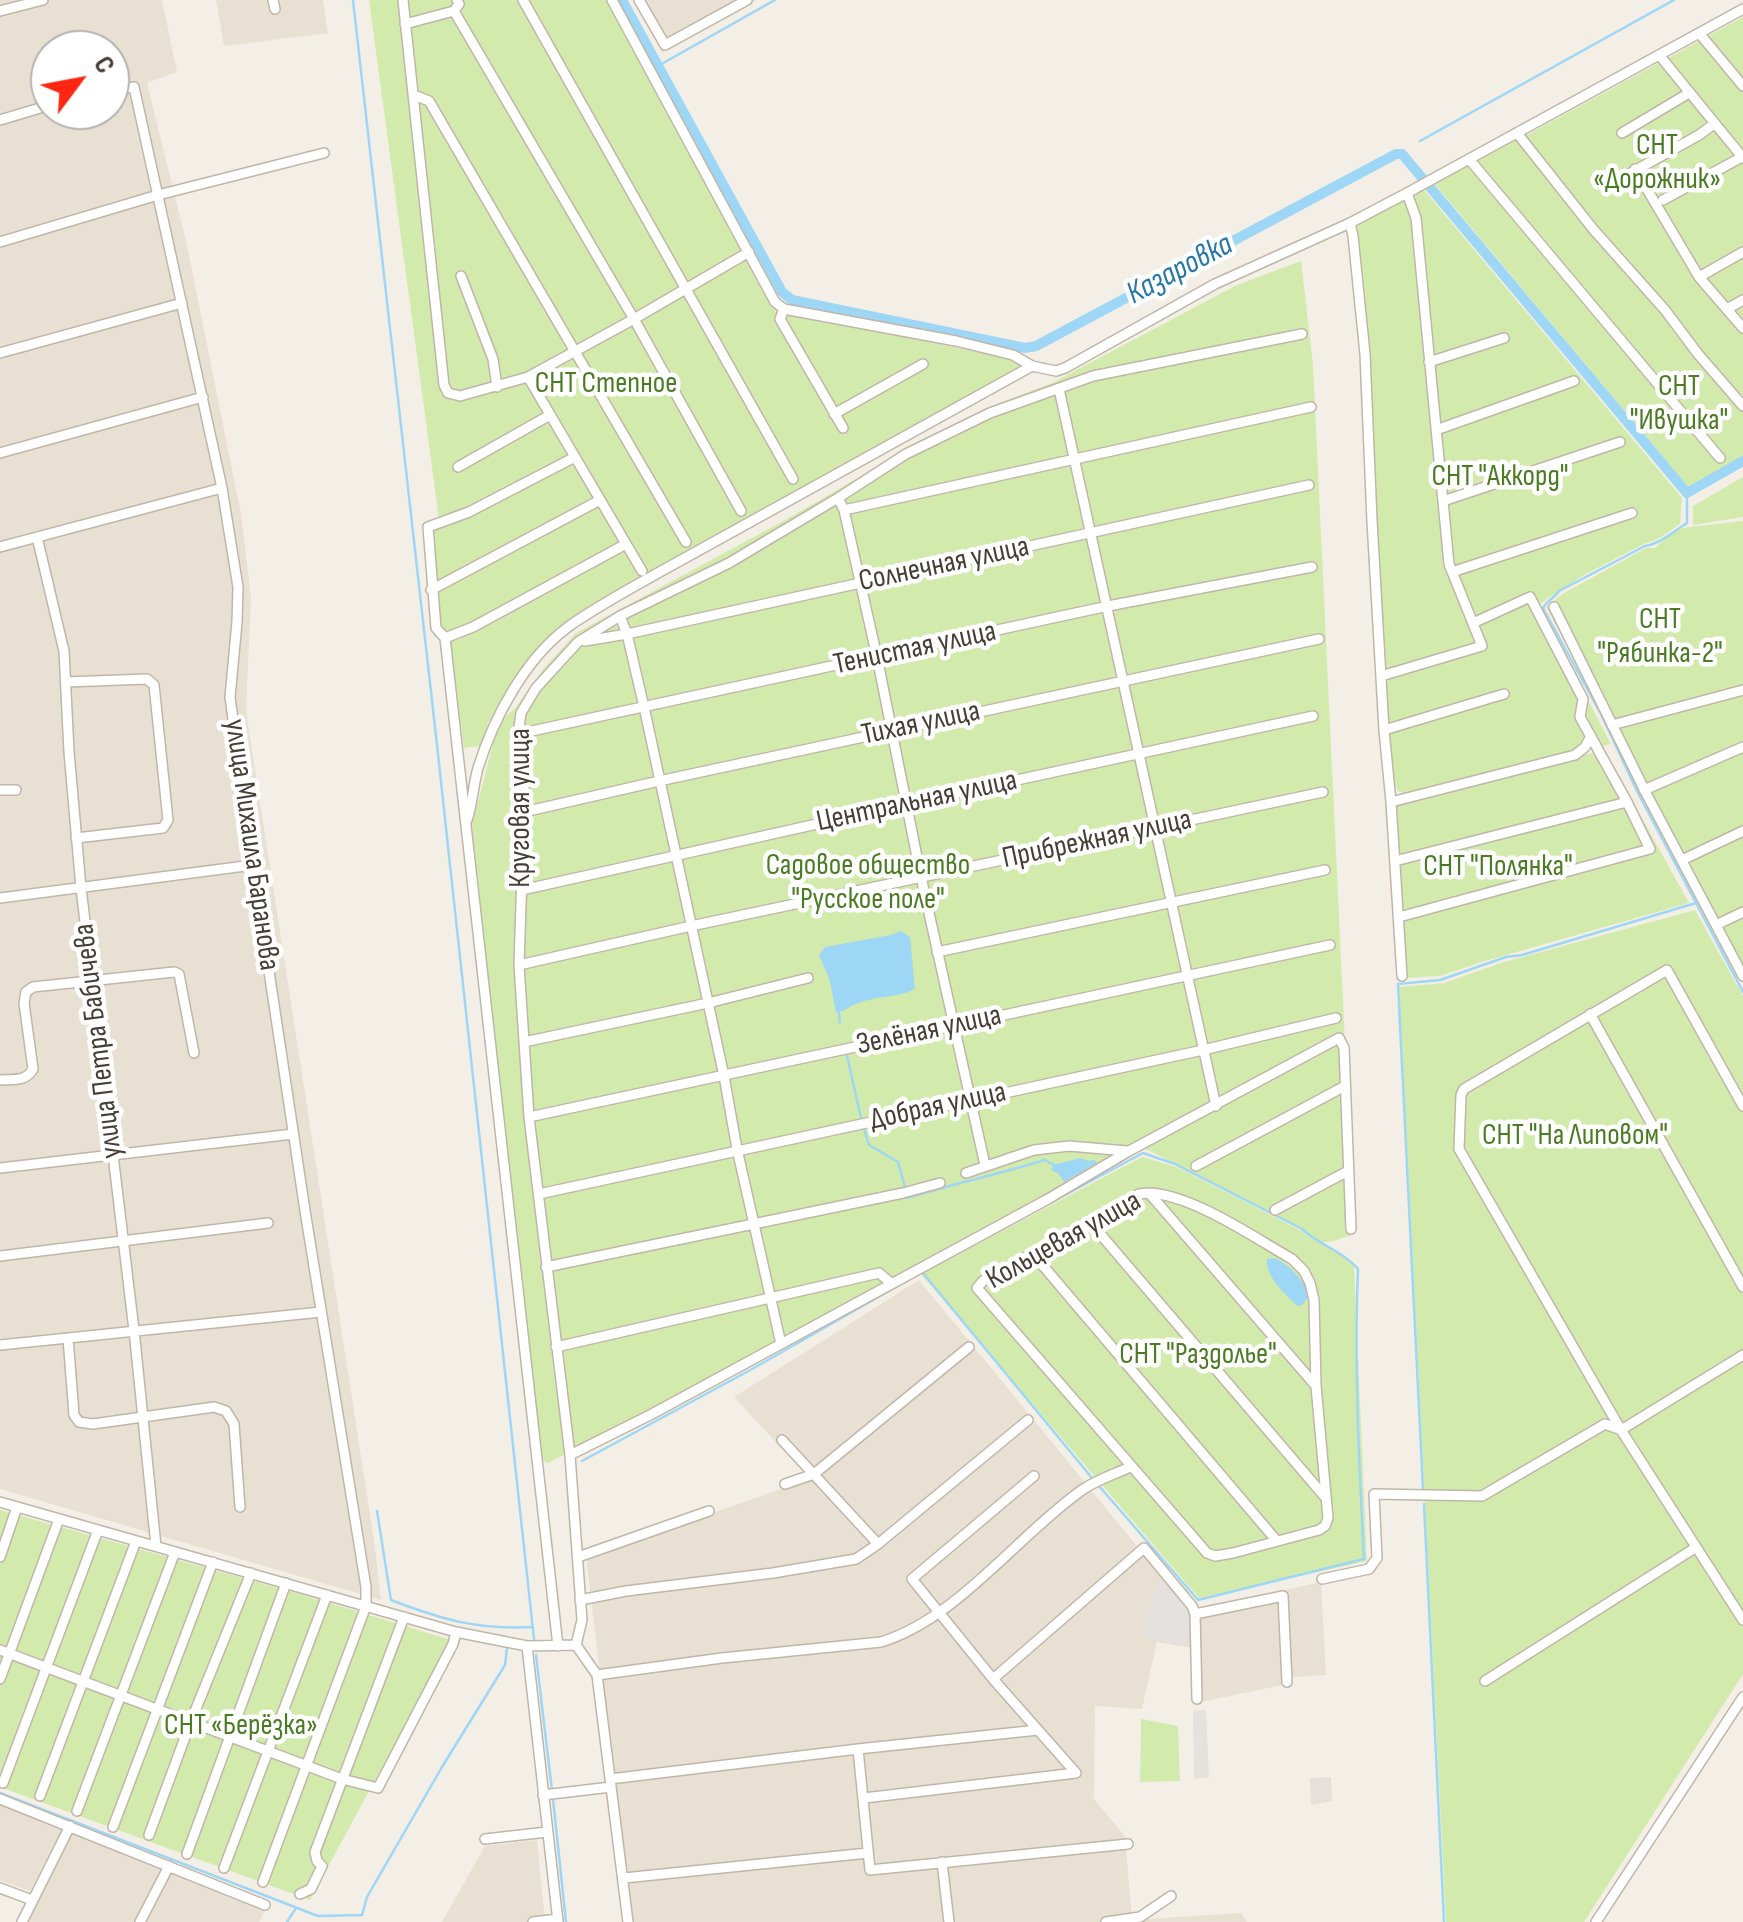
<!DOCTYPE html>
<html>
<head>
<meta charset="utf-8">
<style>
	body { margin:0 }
	#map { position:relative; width:1743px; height:1922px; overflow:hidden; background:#f4efe6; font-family:"Sofia Sans Condensed",sans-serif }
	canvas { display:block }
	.north { position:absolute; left:30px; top:30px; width:100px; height:100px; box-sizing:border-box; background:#fff; border:2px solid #b5b2ae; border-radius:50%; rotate:58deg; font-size:28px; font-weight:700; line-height:40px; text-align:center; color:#473f35 }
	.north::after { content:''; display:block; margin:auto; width:35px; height:45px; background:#ff2711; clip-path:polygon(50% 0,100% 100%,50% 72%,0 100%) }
</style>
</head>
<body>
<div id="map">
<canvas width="1743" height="1922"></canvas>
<div class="north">С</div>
</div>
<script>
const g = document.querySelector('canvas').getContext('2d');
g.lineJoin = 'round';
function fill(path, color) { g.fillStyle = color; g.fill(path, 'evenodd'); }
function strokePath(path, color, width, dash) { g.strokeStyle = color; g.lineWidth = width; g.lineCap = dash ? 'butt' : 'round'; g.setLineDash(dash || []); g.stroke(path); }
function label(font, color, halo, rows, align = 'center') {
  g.font = font + ' "Sofia Sans Condensed",sans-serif'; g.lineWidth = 9; g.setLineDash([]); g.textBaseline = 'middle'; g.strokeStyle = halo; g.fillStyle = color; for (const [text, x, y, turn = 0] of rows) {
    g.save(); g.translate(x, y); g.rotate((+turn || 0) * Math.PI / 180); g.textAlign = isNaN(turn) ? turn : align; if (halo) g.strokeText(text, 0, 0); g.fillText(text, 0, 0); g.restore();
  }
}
const residential = new Path2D(`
	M0 0H162L177 72 147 83 187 245 241 514 251 597 246 711 375 1547 381 1600 0 1489ZM50 50H110V110H50Z
	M216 0H323L328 33 224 46Z
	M635 0H757L662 53Z
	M919 1280 1145 1556 1192 1609V1648L1157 1642 1142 1709 1095 1706 1094 1799 1125 1836 1132 1920 1241 1913 1247 1922H630L586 1557 810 1479 734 1397Z
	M1321 1582 1326 1675 1293 1677 1292 1683 1201 1702 1196 1610Z
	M0 1803 63 1827 30 1891 0 1880Z
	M74 1827 269 1903 259 1922H28Z
	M537 1840 545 1922H442L485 1846Z`);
const industrial = new Path2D(`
	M1331 1777 1332 1801 1311 1805 1310 1778Z`);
const green = new Path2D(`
	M369 0H606L778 316 786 312 1020 361 1019 371 617 592 566 622 521 670 488 723 482 746 464 748 450 643 434 637 423 526 439 519Z
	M1743 17V404L1598 231 1525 136Z
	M1518 138 1743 408V459L1690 489 1434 183Z
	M1424 190 1682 498 1680 524C1669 531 1659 541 1646 543L1584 575 1538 605 1611 744 1406 794 1398 791 1394 782 1385 679 1375 515 1371 364 1354 227Z
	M1301 261 1313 365 1354 1234C1326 1243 1325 1249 1302 1228L1138 1145 714 1377 548 1463 540 1458 472 825 498 724 516 707 544 668 576 633 787 519 925 439 989 407 1052 383 1237 285Z
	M1743 477V517L1693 525V506Z
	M1743 521V966L1546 607 1564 593 1646 548H1655L1666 537 1682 528Z
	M1604 750 1689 903 1485 961 1440 976 1406 978 1396 804Z
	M1695 910 1743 996V1674L1584 1922H1446L1399 987 1444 983 1504 962Z
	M1142 1157 1177 1167 1300 1230C1317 1244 1339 1250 1354 1265L1367 1561 1199 1598 921 1274Z
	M0 1510 303 1595 451 1640 310 1900 0 1787Z
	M1141 1719 1178 1726 1180 1781 1140 1782Z`);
const parking = new Path2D(`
	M1158 1579 1172 1587 1191 1610V1628L1186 1645 1141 1637Z
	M1206 1710 1209 1777 1194 1779 1193 1711Z`);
const water = new Path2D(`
	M901 931 910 937 915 989C897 998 876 996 858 1003 850 1006 845 1011 836 1013L830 981 819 955 825 947 891 935Z
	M1080 1158 1088 1161 1095 1160 1097 1163 1064 1182 1058 1173 1051 1170 1053 1165Z
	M1275 1258C1292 1267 1301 1278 1310 1295L1302 1305 1297 1306C1285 1293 1265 1277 1267 1259Z`);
const stream = new Path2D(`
	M353 0 437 745 534 1639
	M658 66 775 0
	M1420 141 1674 0
	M1687 493V523C1674 531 1660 544 1645 546L1559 591C1554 599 1547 600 1543 608L1602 716 1636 789 1743 992
	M839 1013 840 1023
	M847 1056 861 1118
	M864 1129 869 1145 898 1162 905 1187
	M907 1198C953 1184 999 1174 1045 1160L1054 1165
	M968 1247 1143 1153 1175 1164 1302 1229C1319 1245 1343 1251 1358 1269 1354 1366 1359 1462 1364 1559L1198 1600 1099 1486
	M922 1272 1092 1478
	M582 1461 754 1368 908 1280
	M1423 1489 1398 984 1440 980 1506 957 1522 955 1696 903
	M1424 1504 1444 1922
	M377 1511 391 1600C443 1620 478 1630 533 1627
	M536 1655 552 1791
	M0 1793 318 1916 362 1915 367 1897 442 1767 505 1665 507 1648
	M553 1799 566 1922
	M287 1922 296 1908`);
const river = new Path2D(`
	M622 0 782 292 792 300 1025 348 1036 346 1396 154H1402L1687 493 1743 461`);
const minor = new Path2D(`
	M273 0 275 9
	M403 0 444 385 448 393 460 396 528 377 634 319 749 252
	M523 0 793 479
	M612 0 775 302 784 309
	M639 0 665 45 747 0
	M0 11 43 0
	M454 11 634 319 741 511
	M405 24 454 11 459 4 457 0
	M1699 33 1743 86
	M1660 56 1743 158
	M110 90 134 87 222 488 238 587 237 622 230 697 253 865 306 1217 366 1587V1606L263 1882
	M414 95 429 101 686 542
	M0 120 50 105
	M1517 133 1593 229 1665 310 1698 354 1743 406
	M1622 133 1689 93
	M1469 159 1720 458
	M1635 169 1699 277 1743 328
	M1618 180 1699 135 1714 124
	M1663 200 1742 157
	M1350 223 1353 236 1365 354 1372 521 1384 730 1391 802 1402 976
	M0 242 158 195 324 153
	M461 276 493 359 497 387
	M1699 277 1743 252
	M784 309 956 341 1013 355 1032 366
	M784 309 780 319 843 428
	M1727 309 1743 300
	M0 353 182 303
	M1429 362 1504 338
	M528 377 642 571
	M1059 389 1216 1106
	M834 414 923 364
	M1436 430 1574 381
	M0 453 203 397
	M458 467 550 415
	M838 498 844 510 877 657 921 877 985 1165
	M1443 501 1620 442
	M844 510 1311 407
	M37 537 64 651 69 752 81 888 134 1330 156 1546
	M0 547 222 488
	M1452 572 1632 513
	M431 590 600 500
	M1554 607 1647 795 1743 976
	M620 616 627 634 644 707 724 1076 737 1149 781 1344
	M445 638 473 627 626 544
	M585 641 627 634 1309 485
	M1381 676 1482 646 1449 564 1416 218 1407 193
	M66 682 147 679 154 685 168 820 163 828 76 838
	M1612 725 1743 690
	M1384 730 1504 694
	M518 734 1108 606 1312 567
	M0 790H16
	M1644 790 1743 747
	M1391 802 1575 755 1585 747 1591 736
	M524 812 659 781 1319 639
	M467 820C473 803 473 785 478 768 494 717 525 659 568 627 593 609 621 594 647 579L1032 366 1056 371 1065 368 1215 284 1350 223 1407 193 1743 9
	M1682 860 1743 831
	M1395 861 1627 802
	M522 890 906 804 1313 716
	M0 898 253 865
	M1399 917 1650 849 1627 802 1580 717 1583 699 1530 597 1473 623
	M1716 925 1743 912
	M937 952 1325 870
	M519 965 691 926 1323 792
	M1590 1014 1743 1287
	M524 1042 708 1003 808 978
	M0 1080C13 1079 26 1082 33 1069L24 1003 26 992 33 987 174 972 179 974 194 1053
	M1743 1106 1667 970 1464 1089 1461 1095 1459 1149 1621 1430 1743 1620
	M529 1117 1330 945
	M1196 1166 1345 1086
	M0 1168 293 1134
	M966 1173 1034 1150 1069 1146 1127 1151
	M1149 1193C1193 1195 1253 1237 1292 1259L1304 1271 1310 1283 1314 1300 1316 1386 1328 1518 1325 1526 1319 1530 1233 1553 1215 1556 1207 1553 977 1288 983 1281 1139 1194Z
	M1149 1193 1316 1386
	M539 1194 1203 1050 1336 1018
	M1275 1210 1348 1171
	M1090 1222 1325 1497
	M1033 1254 1276 1540
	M0 1256 268 1223
	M546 1267 903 1193 940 1183
	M68 1338 74 1415 79 1422 93 1424 214 1407 226 1411 234 1424 240 1507
	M0 1345 321 1312
	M556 1347 879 1273 891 1283
	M782 1440 878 1544
	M570 1455 652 1414 1048 1199 1129 1151 1339 1038 1344 1048 1351 1229
	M1034 1476 912 1579 993 1679 1076 1773
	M785 1484 814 1474 969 1347
	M0 1502 456 1632 527 1646 576 1645
	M0 1557 17 1507
	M578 1557 709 1511
	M1322 1579 1369 1569 1377 1558 1374 1494 1482 1496 1605 1424 1621 1430 1743 1355
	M580 1600 626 1591 773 1573 856 1559 878 1544 1028 1420
	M1195 1614 1283 1596 1287 1682
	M576 1645 582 1620 570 1455 529 1117 519 965 524 812V783L518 734 521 713 536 688 578 642 620 616 729 563 838 498 906 454 990 413 1093 376 1302 334
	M576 1645 597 1675 628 1922
	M527 1646 558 1922
	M558 1646 445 638 436 628 428 527 469 512 575 457
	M0 1650 342 1779 378 1788 453 1644 456 1632
	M597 1675 722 1658 881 1642C957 1619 1017 1536 1082 1490 1096 1480 1115 1474 1130 1467
	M0 1679 59 1519
	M993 1679 1144 1548 1192 1606 1195 1614 1197 1699
	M1485 1681 1695 1548
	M858 1749 870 1870 1128 1844
	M610 1779 858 1749 1038 1730
	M3 1783 98 1530
	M543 1795 611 1787
	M40 1796 136 1541
	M864 1798 1076 1773
	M0 1799 265 1905
	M77 1811 175 1552
	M113 1827 213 1562
	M149 1835 191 1721 251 1573
	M485 1839 547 1832
	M187 1854 286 1583
	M942 1862 949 1922
	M224 1868 327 1595
	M624 1878 868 1853
	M0 1888 32 1900
	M300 1894 311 1889 322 1866 317 1861 315 1852 404 1617
	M22 1922 70 1826
	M140 1922 169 1866
	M533 1922 558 1919
	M1106 1922 1140 1917 1171 1896
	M1596 1922 1743 1697`);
const parkNames = [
	["СНТ",1657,146],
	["«Дорожник»",1657,180],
	["СНТ Степное",606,384],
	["СНТ",1679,387],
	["\"Ивушка\"",1679,421],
	["СНТ \"Аккорд\"",1500,477],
	["СНТ",1660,620],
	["\"Рябинка-2\"",1660,654],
	["Садовое общество",868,866],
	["\"Русское поле\"",868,900],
	["СНТ \"Полянка\"",1498,867],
	["СНТ \"На Липовом\"",1575,1136],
	["СНТ \"Раздолье\"",1198,1355],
	["СНТ «Берёзка»",241,1726]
];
const streetNames = [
	["Солнечная улица",944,565,-12],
	["Тенистая улица",915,649,-12],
	["Тихая улица",921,724,-12],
	["Центральная улица",917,802,-12],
	["Круговая улица",521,808,-90],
	["Прибрежная улица",1097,840,-12],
	["улица Михаила Баранова",251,845,82],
	["Зелёная улица",929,1031,-12],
	["улица Петра Бабичева",99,1041,-97],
	["Добрая улица",938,1107,-12],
	["Кольцевая улица",1064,1241,-29]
];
const waterNames = [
	["Казаровка",1180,270,-28]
];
fill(residential, '#e8e0d3');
fill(industrial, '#e6e0db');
fill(green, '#d2ebac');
fill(parking, '#e4e1de');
fill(water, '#9ed6f5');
strokePath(stream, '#9ed6f5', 2.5);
strokePath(river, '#9ed6f5', 10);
strokePath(minor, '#c0b6a8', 12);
strokePath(minor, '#fff', 9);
label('30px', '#4b7c24', '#fff', parkNames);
label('30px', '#473f35', '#fff', streetNames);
label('italic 32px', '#2578a8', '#fff', waterNames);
</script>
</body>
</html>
